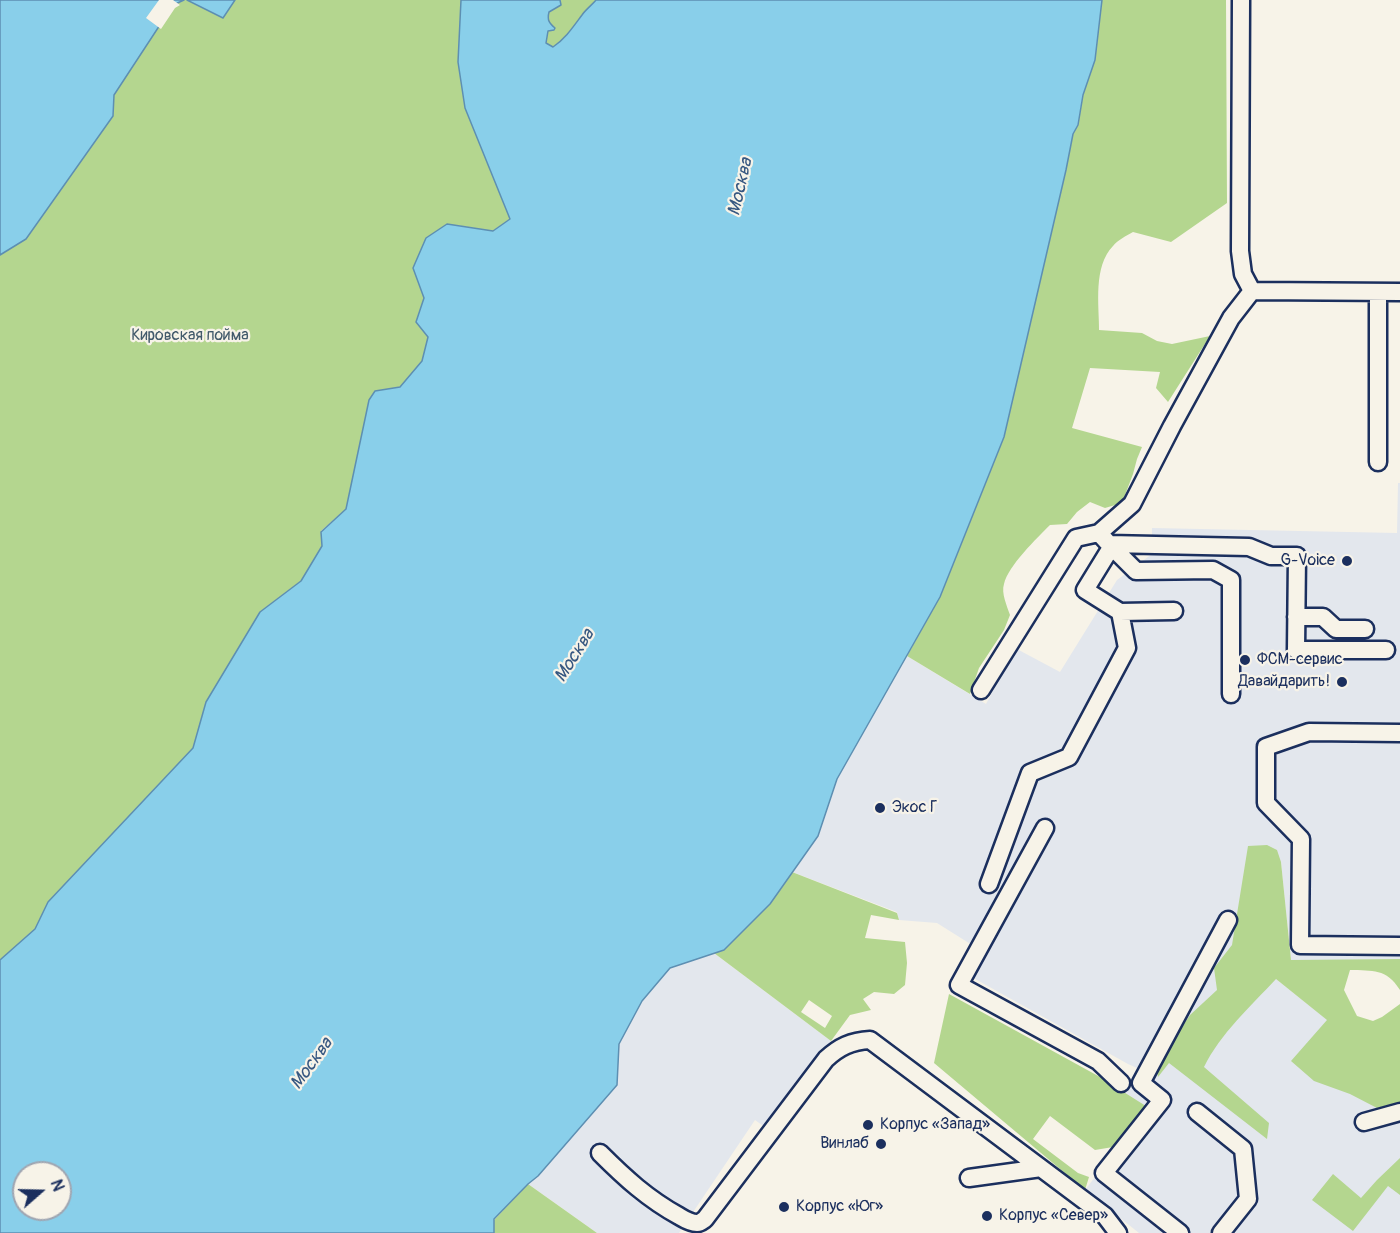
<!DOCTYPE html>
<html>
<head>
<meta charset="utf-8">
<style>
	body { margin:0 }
	#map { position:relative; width:1400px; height:1233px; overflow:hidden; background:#f7f3e8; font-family:Pangolin,sans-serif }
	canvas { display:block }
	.north { position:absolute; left:12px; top:1161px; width:60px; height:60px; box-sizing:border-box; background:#f7f3e8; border:2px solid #9fa5b1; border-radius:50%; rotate:70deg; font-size:16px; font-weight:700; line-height:24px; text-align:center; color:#1b2f5e }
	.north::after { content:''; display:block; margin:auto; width:21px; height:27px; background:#1b2f5e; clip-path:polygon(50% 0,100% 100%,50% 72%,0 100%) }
</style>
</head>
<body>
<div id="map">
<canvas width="1400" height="1233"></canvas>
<div class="north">N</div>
</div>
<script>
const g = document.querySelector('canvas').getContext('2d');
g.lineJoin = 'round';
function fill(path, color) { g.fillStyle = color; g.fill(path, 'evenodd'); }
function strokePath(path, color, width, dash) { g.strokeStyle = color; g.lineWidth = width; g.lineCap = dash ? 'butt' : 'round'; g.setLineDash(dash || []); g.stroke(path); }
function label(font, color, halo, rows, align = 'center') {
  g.font = font + ' Pangolin,sans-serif'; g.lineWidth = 4.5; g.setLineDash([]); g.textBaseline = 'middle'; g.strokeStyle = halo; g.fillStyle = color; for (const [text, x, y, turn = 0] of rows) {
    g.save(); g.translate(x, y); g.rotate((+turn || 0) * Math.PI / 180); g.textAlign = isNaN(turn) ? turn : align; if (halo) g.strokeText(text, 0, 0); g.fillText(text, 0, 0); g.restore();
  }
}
const built = new Path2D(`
	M1398 483H1400V959L1291 961 1281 862 1276 979 1400 1077V1233H1139L1085 1190 1148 1108 1124 1092 1137 1068 1128 1064 959 970 972 945 937 923 899 920 897 912 792 872 818 836 837 779 907 656 986 704 1015 648 1060 672 1117 580 1152 554V528L1397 533Z
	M714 953 831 1041 766 1128 755 1120 679 1233H597L528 1184 538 1176 617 1085 619 1044 642 1001 670 968Z`);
const green = new Path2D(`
	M184 0H187L223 18 235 0H475L510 219 493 231 455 225 413 268 424 298 416 322 428 337 422 361 400 387 375 391 369 400 346 509 321 531 322 546 301 581 260 612 206 702 193 748 48 902 35 929 0 960V255L26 239 113 116 114 95 173 5Z
	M560 0H596C592 5 586 9 582 15 573 27 566 38 553 47L546 43C548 33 547 22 549 12L561 5Z
	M1102 0H1226L1227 203 1171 242 1133 232C1126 236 1118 240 1113 246 1093 267 1099 304 1099 330L1142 333 1157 341 1172 344 1210 336 1168 402 1156 388 1160 372 1090 368 1072 428 1142 447 1137 459 1133 474 1122 503 1105 508 1090 502 1077 512 1067 524 1050 525C1037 538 1008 566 1004 584 1001 593 1007 606 1010 615L1004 630 979 668 970 694 907 656 940 597 1004 437 1066 170 1073 133 1078 125 1083 95 1095 60Z
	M1267 845 1277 850 1281 862 1291 960 1400 959V990C1386 968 1373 971 1350 970L1344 990 1357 1016 1373 1021 1382 1017 1400 1004V1102L1377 1108 1350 1094 1314 1081 1291 1061 1327 1020 1276 979C1250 1007 1221 1033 1204 1067L1269 1123 1267 1139 1169 1063 1158 1077 1156 1065 1190 1015 1217 990 1214 968 1232 945 1248 846Z
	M792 872 897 913 899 920 871 915 865 938 905 942 907 963 905 985 894 994 874 992 863 999 871 1010 850 1015 831 1041 714 953 724 950 770 904ZM809 1000 832 1016 825 1028 801 1012Z
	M949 994 1100 1077 1149 1108 1119 1146 1095 1150 1050 1116 1033 1139 1078 1173 1089 1177 1085 1190 934 1063Z
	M1400 1158V1195L1388 1186 1353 1231 1312 1200 1333 1174 1361 1198 1377 1180Z
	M528 1184 597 1233H494V1220Z`);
const water = new Path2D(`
	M0 0H184L173 5 114 95 113 116 26 239 0 255Z
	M187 0H235L223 18Z
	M461 0H560L561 5 549 12C547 20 549 23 555 28L554 30 548 31 546 43 553 47C566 38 573 27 582 15 586 9 592 5 596 0H1102L1095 60 1083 95 1078 125 1073 134 1066 170 1004 437 940 597 837 779 818 836 770 904 724 950 670 968 642 1001 619 1044 617 1085 538 1176 528 1184 494 1219V1233H0V960L35 929 48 902 193 748 206 702 260 612 301 581 322 546 321 532 346 509 369 400 375 391 400 387 422 361 428 337 416 322 424 298 413 268 426 238 447 224 493 231 510 219 465 108 458 62ZM24 1173H60V1209H24Z`);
const pier = new Path2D(`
	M159 0H173L180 5 175 8 161 29 146 18Z`);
const minor = new Path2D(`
	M1241 0 1240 251 1243 274 1252 291
	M1252 291 1400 292
	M1378 462V292
	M1099 533 1109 544 1249 547 1271 556H1297L1296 650H1386
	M1099 533 1132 504 1172 426 1231 318 1252 291
	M1109 544 1136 571 1213 570 1231 580V694
	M1112 546 1085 590 1120 612 1174 611
	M1296 617H1323L1336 629H1365
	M981 690 1076 538 1099 533
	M1400 733 1309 732 1266 747V803L1301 839 1300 945 1400 946
	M1045 828 959 985 1098 1061 1121 1083
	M989 884 1030 773 1069 757 1127 648 1120 612
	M1197 1112 1243 1149 1248 1199 1221 1233
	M1364 1122 1400 1112
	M600 1153C625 1178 648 1199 679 1216 684 1219 690 1223 697 1223 701 1223 702 1221 705 1219L826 1059C839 1047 851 1041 870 1040L1105 1216 1118 1233
	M969 1178 1041 1168
	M1180 1233 1104 1173 1162 1100 1141 1083 1228 920`);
const markers = [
	[1347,561,6,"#1b2f5e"],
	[1245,660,6,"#1b2f5e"],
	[1342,682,6,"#1b2f5e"],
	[880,808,6,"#1b2f5e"],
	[868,1125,6,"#1b2f5e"],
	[881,1144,6,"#1b2f5e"],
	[784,1207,6,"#1b2f5e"],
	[987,1216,6,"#1b2f5e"]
];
const parkNames = [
	["Кировская пойма",190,336]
];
const poiNames = [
	["G-Voice",1335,561,"right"],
	["ФСМ-сервис",1257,660],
	["Давайдарить!",1330,682,"right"],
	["Экос Г",892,808],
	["Корпус «Запад»",880,1125],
	["Винлаб",869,1144,"right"],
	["Корпус «Юг»",796,1207],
	["Корпус «Север»",999,1216]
];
const waterNames = [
	["Москва",741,187,-77],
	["Москва",575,656,-58],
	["Москва",312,1064,-54]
];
fill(built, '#e3e7ed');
fill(green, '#b4d68f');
fill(water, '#89cfea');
strokePath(water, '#5d8fb2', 1.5);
fill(pier, '#f7f3e8');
strokePath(minor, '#1b2f5e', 21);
strokePath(minor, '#f7f3e8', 16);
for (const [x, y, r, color] of markers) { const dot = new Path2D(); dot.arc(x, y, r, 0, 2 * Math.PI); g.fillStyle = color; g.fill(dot); strokePath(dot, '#f7f3e8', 2); }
label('16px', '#41596a', '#f7f3e8', parkNames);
label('16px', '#1b2f5e', '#f7f3e8', poiNames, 'left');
label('italic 18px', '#365781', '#f7f3e8', waterNames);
</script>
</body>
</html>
